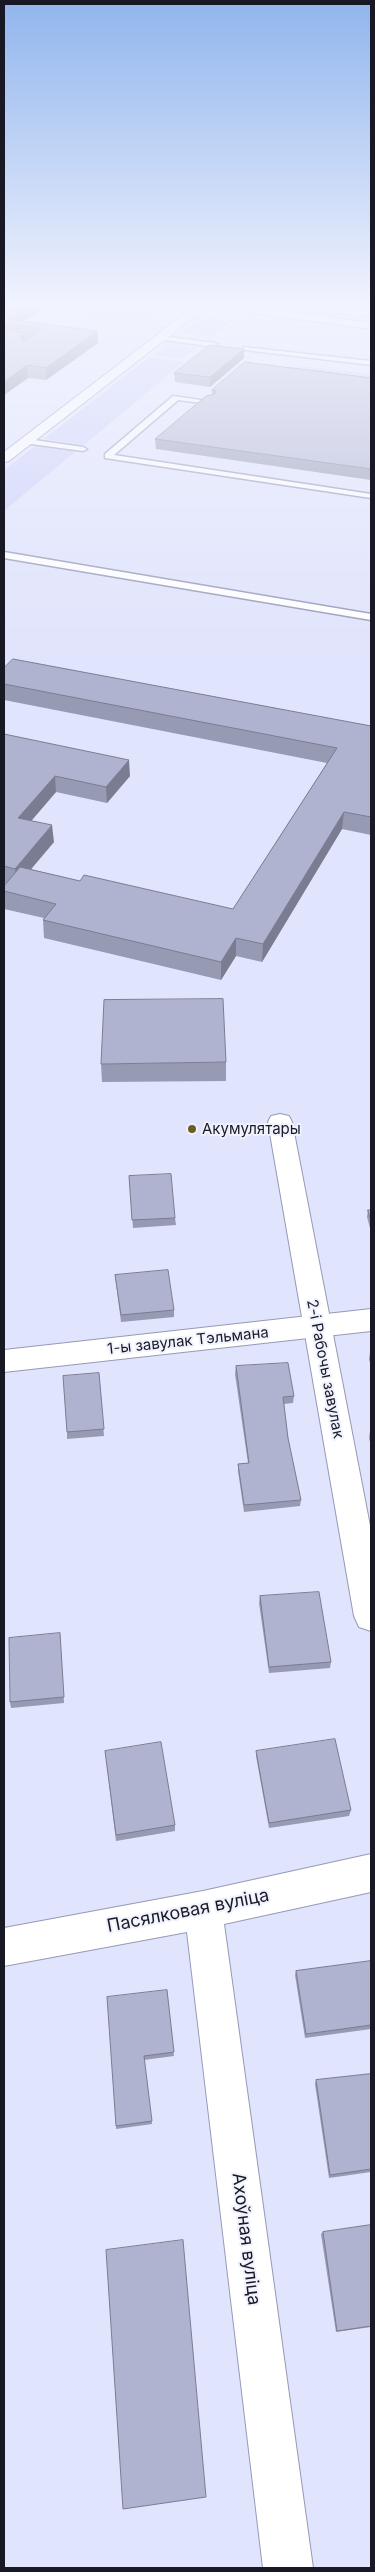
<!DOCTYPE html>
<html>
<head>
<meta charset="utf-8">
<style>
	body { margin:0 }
	#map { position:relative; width:375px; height:2572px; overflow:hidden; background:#e0e4fc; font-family:Inter,sans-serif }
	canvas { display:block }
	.frame { position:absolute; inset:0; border:5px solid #181924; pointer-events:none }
</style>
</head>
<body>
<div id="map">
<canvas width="375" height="2572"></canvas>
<div class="frame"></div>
</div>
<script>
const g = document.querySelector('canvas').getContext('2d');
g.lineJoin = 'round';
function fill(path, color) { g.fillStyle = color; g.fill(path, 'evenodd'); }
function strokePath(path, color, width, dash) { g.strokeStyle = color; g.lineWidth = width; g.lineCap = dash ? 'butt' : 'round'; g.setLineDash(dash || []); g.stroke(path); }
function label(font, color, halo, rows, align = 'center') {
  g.font = font + ' Inter,sans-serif'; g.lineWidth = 4; g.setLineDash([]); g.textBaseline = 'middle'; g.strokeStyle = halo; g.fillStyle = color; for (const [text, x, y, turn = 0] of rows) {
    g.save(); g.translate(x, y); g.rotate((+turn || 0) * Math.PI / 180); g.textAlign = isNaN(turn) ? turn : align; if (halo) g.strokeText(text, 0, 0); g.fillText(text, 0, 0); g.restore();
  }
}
const green = new Path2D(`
	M81 301 147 309 77 311 71 303Z
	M312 301 371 302V305L366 309 310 303Z
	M267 304 371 316V319L262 307Z
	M155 310 140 320 78 315 81 313Z
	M198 319 232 321 212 336 182 333Z
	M168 344 197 347 183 359 154 355Z
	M149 357 184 362 84 445 44 439Z
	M299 366 371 374V383L282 368Z
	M35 446 76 451 4 511V470Z`);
const lane = new Path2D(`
	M160 336 215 343 218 345 215 347 158 339Z
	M243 347 371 361V365L245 350Z
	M173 396 214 402 210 404 178 400 114 455 371 494V498L105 458V454Z
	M27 439 83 447 87 449 83 451 24 443 23 441Z
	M4 552 371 614V620L4 558Z`);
const street = new Path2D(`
	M280 1114 289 1116 292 1122 371 1531V1631L359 1627 354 1616 268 1122 271 1116Z
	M371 1854V1892L224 1924 313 2568H263L187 1932 4 1966V1928L203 1891Z`);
const secondary = new Path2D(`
	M183 301H213L371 323V329L207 307 9 461 4 462V452L196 305Z
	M371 1309V1331L4 1372V1350Z`);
const wall = new Path2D(`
	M4 301H55L24 321 97 331 98 343 46 380 28 378 4 395Z
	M244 349V358L210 387 175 382 174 373Z
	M371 378V480L156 449 155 439 212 394V390Z
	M4 668 371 726V835L342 829 262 962 236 956 221 980 44 938 43 920 44 918 4 909V886L6 883H4V734L130 776 107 803 56 792 31 821 54 842 30 869 80 881 233 909 327 763 4 700Z
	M226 1062V1081L102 1082 101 1064Z
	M129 1176 175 1218 176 1225 133 1228Z
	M368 1210H371V1232L367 1217Z
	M115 1275 174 1310V1317L121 1322Z
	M370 1352H371V1367L369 1359Z
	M236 1366 294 1396 293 1403 284 1404 288 1438 301 1500 300 1506 244 1512 238 1471V1464L248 1463 235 1374Z
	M99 1373 104 1436 67 1439V1432Z
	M370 1431H371V1446L369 1438Z
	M260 1596 331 1662 330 1668 269 1673 259 1603Z
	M60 1633 64 1703 11 1708 10 1702Z
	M105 1751 175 1825V1831L116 1841Z
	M256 1751 351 1810 349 1816 269 1828 256 1756Z
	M371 1961V2029L305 2038 295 1975 296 1971Z
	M167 1990 174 2056 144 2060 152 2124 116 2129V2126Z
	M371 2074V2172L329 2178 315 2084 316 2080Z
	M371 2225V2327L336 2332 321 2234 323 2232Z
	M370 2433H371V2443Z`);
const shadedWall = new Path2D(`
	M36 301H55L18 325 7 319Z
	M97 331 98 343 46 380V368Z
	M25 333 26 345 20 338Z
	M244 349V358L210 387V377Z
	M27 365 28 378 4 395V382Z
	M129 760 130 776 107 803 106 787Z
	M55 776 56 792 20 834 18 818Z
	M344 812 342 829 262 962 263 944Z
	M52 825 54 842 17 886 15 869Z
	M236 938V956L221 980V962Z`);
const building = new Path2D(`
	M4 301H36L7 319 97 331 46 368 27 365 4 382V331L25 333 20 338 24 341 41 330 36 327 4 324Z
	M210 345 244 349 210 377 174 373Z
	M245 362 371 378V469L155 439 206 396 215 394 216 391 212 390Z
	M13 659 371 726V817L344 812 263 944 236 938 221 962 43 920 56 904 4 891V886L20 867 80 881 84 875 233 909 337 748 4 684V668Z
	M4 734 129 760 106 787 55 776 18 818 52 825 15 869 4 866Z
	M223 999 226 1062 101 1064 104 1000Z
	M171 1174 175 1218 132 1220 129 1176Z
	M368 1210H371V1220Z
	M168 1270 174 1310 121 1315 115 1275Z
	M288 1363 294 1396 283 1397 288 1438 301 1500 244 1505 238 1464 249 1463 236 1366Z
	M99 1373 104 1429 67 1432 63 1376Z
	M319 1592 331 1662 269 1667 260 1596Z
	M60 1633 64 1697 10 1702 9 1638Z
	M335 1739 351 1810 269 1823 256 1751Z
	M161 1742 175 1825 116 1835 105 1751Z
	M371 1961V2025L306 2034 296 1971Z
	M167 1990 174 2052 144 2056 152 2121 116 2126 107 1997Z
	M371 2074V2169L330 2175 316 2080Z
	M371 2225V2326L337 2331 323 2232Z
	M183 2240 206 2497 123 2509 106 2250Z`);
const markers = [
	[192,1129,5,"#685e2b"]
];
const poiNames = [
	["Акумулятары",202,1129]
];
const streetNames = [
	["1-ы завулак Тэльмана",188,1341,-6],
	["2-і Рабочы завулак",325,1369,79]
];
const nearStreetnames = [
	["Пасялковая вуліца",188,1911,-11],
	["Ахоўная вуліца",246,2239,83]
];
fill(green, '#cbd0f9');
strokePath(lane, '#969ab6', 3);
strokePath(street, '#969ab6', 2);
strokePath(secondary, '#969ab6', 2);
fill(lane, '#fff');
fill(street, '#fff');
fill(secondary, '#fff');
fill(wall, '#969ab3');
fill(shadedWall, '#7a7d92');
fill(building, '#afb3d0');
strokePath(building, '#7a7d92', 1);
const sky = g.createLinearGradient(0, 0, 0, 661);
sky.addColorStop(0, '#91b5ed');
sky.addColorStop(0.46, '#f1f3fe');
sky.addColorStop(1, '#f1f3fe00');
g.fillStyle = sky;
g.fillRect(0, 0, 375, 661);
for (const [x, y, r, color] of markers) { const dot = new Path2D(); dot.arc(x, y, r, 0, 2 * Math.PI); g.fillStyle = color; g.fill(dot); strokePath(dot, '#f0f2fe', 2); }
label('15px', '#181924', '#f0f2fe', poiNames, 'left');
label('15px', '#181924', '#f0f2fe', streetNames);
label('18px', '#181924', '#f0f2fe', nearStreetnames);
</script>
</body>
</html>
